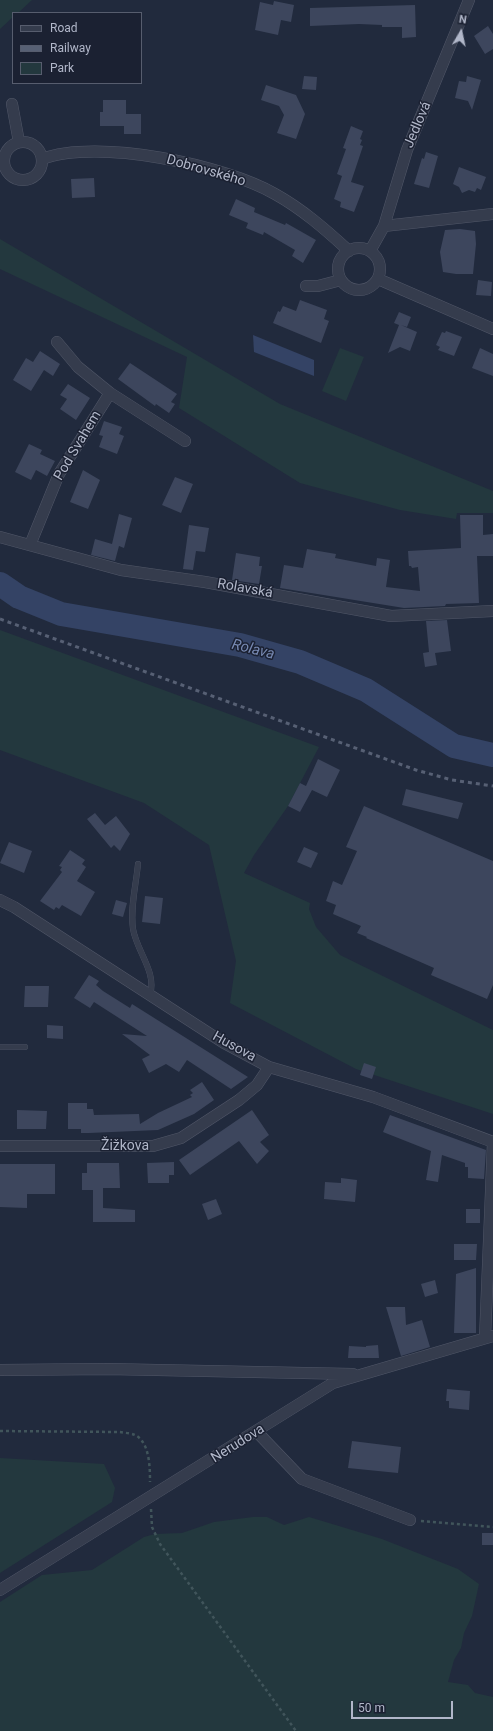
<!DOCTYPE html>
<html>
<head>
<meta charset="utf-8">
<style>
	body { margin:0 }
	#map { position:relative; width:493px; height:1731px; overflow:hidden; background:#212a3d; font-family:Roboto,sans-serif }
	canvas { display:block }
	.legend { position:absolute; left:12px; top:12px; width:130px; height:72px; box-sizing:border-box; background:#1b2132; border:1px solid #575d6e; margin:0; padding:5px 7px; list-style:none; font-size:12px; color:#b1b7c9 }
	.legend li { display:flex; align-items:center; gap:8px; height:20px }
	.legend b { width:20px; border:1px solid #575d6e }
	.north { position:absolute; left:441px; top:12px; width:40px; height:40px; -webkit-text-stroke:3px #1b2132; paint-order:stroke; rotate:9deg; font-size:11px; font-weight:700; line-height:16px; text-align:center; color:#b1b7c9 }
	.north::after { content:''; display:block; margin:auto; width:14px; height:18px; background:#b1b7c9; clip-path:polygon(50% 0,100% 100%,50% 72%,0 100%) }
	.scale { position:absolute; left:351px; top:1701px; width:102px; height:18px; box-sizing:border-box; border:2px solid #b1b7c9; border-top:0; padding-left:5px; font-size:12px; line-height:14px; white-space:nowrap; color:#b1b7c9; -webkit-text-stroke:3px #1b2132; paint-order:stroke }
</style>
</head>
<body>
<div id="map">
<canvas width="493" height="1731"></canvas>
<ul class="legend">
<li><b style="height:5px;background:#353c4d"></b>Road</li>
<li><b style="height:5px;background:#576074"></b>Railway</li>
<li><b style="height:11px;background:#23383e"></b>Park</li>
</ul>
<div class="north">N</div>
<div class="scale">50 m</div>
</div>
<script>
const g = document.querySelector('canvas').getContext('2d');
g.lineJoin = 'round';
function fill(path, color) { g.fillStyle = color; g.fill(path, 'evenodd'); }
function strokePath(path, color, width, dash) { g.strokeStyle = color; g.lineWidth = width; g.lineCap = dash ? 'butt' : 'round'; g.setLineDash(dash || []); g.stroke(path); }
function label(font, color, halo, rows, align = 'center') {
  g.font = font + ' Roboto,sans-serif'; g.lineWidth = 3; g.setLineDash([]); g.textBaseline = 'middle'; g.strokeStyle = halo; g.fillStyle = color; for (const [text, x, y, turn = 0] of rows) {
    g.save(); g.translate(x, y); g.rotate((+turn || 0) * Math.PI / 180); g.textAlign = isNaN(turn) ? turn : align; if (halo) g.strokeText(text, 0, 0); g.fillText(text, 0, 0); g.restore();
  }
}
const green = new Path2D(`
	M0 0H32L18 13H13V17L0 29Z
	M0 239 280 404 493 491V513H457L456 519 400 510 300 483 179 408 187 357 0 269Z
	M340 348 364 357 346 401 322 391Z
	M0 630 319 747 288 806 254 855 244 873 310 903 309 909 316 927 340 955 493 1030V1114L356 1069 230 1003 236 961 209 845 144 803 0 750Z
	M0 1458 104 1464 115 1488 112 1502 0 1573Z
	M253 1517H267L284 1525 309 1517 382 1539 458 1569 479 1584 472 1616 464 1633 461 1648 454 1660 448 1682 468 1685 475 1693 493 1697V1731H0V1602L42 1575 92 1570 144 1537 155 1534 182 1533 214 1522Z`);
const water = new Path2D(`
	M253 335 314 360V376L254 352Z`);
const river = new Path2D(`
	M0 584 19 597 61 614 240 645 300 662 366 690 454 746 493 755`);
const building = new Path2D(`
	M274 1 294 5 291 22 281 20 278 35 255 30 260 2 273 5Z
	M415 5 416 37 402 38V27H382V25L359 24 310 26V8Z
	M488 26 493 34V49L485 54 474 36Z
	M304 76 317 77 316 90 302 89Z
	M467 76 481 80 472 110 468 101 455 98 459 81 466 82Z
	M266 85 296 95 305 114 296 139 277 133 284 115 279 106 261 100Z
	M103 100H126V114H141V134H124V126H100V112H103Z
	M351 126 363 131 360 139 362 140 360 145 363 146 351 182 364 186 354 212 340 207 341 202 334 199 342 176 337 174 346 149 343 148Z
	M426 152 438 156 429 188 414 184 422 158 424 159Z
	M459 167 486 177 481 190 477 188 475 192 469 190 462 193 459 187 453 184Z
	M94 178 95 197 72 198 71 179Z
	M236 199 255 208 254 212 285 225 286 223 316 240 303 263 292 256 295 250 264 232 263 235 246 228 248 223 229 215Z
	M460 229 475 231 476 244 473 274H456L443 272 440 252 445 230Z
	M478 280 492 282 491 296 476 295Z
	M300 300 327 310 324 319 329 321 321 343 273 323 278 311 280 312 283 306 296 311Z
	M399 312 411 317 407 327 401 325 417 332 410 351 400 347 388 353 399 325 394 323Z
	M446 331 462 337 454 356 438 350 440 347 436 345 442 332 445 333Z
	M480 348 493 354V376L472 368Z
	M40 351 60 364 53 376 44 370 31 391 13 380 26 358 33 362Z
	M130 363 177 394 171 402 175 404 169 413 156 404 155 406 118 379Z
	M68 384 90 398 76 420 60 409 67 399 60 395Z
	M104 421 122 427 119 434 124 436 117 454 99 447 103 436 99 435Z
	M29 444 42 450 40 454 55 461 47 476 36 470 31 480 15 472Z
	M83 470 100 480 88 509 70 502Z
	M175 477 193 484 181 513 162 505Z
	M119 514 132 518 124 548 119 546 115 561 91 555 95 539 112 544Z
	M460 515H483V535L493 534V556H477L479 603 446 604 445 606 404 608 280 588 284 565 303 568 307 549 336 554 335 558 376 566 377 558 390 560 386 587 420 591 418 567 412 568 411 566H409L408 551 461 548Z
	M189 525 209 528 205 552 196 551 193 570 183 569Z
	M236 553 260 557 259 566H262L259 584 232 580Z
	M447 620 451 651 435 653 437 665 425 667 423 653 429 652 426 621Z
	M318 759 340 770 327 797 312 790 300 812 288 806 300 783 306 786Z
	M406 789 463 803 458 819 402 805Z
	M364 806 493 861V985L487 999 431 975 434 968 366 938 367 937 357 933 361 926 333 914 336 905 326 901 333 881 342 885 357 851 346 847Z
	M95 813 105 825 116 816 130 834 120 851 114 845 111 848 87 819Z
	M9 842 32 851 24 873 0 863Z
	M304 847 318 853 311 868 297 862Z
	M70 850 85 860 82 864 86 867 77 881 95 892 81 916 62 905 59 909 56 907 54 910 40 901 62 872 60 870 62 867 59 866Z
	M145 896 163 898 160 924 142 922Z
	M116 900 127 903 123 917 112 914Z
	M89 975 99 981 96 985 103 991 130 1008 132 1004 248 1077 231 1089 187 1060 179 1072 166 1064 149 1073 142 1059 150 1055 122 1034 147 1036 94 1002 90 1008 74 998Z
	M25 986H49L48 1007H24Z
	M47 1025 63 1026V1039L47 1038Z
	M364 1063 376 1067 372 1079 360 1075Z
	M202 1082 214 1100 194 1114 158 1130 89 1133H81V1129H68V1103H87V1109H93L94 1115 139 1114 140 1124 158 1113 192 1097 190 1095 193 1093 190 1090Z
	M17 1110 47 1111 46 1129H17Z
	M252 1110 269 1135 260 1142 269 1151 257 1164 239 1141 190 1175 179 1160Z
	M390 1115 486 1150 484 1179 468 1178V1167H465V1163L442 1155 438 1182 426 1180 431 1151 383 1132Z
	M174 1162V1175H169V1183H148L147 1163Z
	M87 1163H119L120 1188H103V1208L135 1210V1222H93V1190H82V1173H87Z
	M0 1164H55V1194H27V1208L0 1207Z
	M341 1178 357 1180 355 1202 324 1199 325 1182 341 1183Z
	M216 1199 222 1214 208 1220 202 1204Z
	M466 1209H480V1223H466Z
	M454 1244H477L476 1260H454Z
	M476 1268V1333H454L456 1274Z
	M435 1280 438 1293 425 1297 421 1284Z
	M386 1307H405L406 1325 422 1320 430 1347 401 1356Z
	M378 1345 379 1358H348L349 1346 366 1347V1346Z
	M447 1389 470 1391 469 1410 449 1408V1401H446Z
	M352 1441 401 1447 398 1473 348 1468Z
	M482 1533H493V1545H482Z`);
const path = new Path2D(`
	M0 1431 120 1432C125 1433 131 1433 135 1435 150 1442 150 1469 150 1482
	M151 1509 152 1527 160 1544 296 1731
	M421 1521 493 1527`);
const lane = new Path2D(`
	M138 864C136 885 130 908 133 929 137 952 157 972 150 995
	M0 1047H25`);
const street = new Path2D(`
	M12 104 19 142
	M4 161a19 19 0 1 1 38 0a19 19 0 1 1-38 0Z
	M42 159C98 138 224 165 275 194 302 209 325 229 349 251
	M384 226 493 214
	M338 269a21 21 0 1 1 42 0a21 21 0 1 1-42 0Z
	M370 251 384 226 407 150 469 0
	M378 279 493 329
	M306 286H318L341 280
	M57 342 78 367 110 393
	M0 537 121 570 205 582 391 616 493 611
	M30 545 59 474 110 393 185 441
	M0 900 14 907 224 1043 269 1067 373 1097 493 1142
	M0 1146H153L181 1138 239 1100 257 1085 269 1067
	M485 1338 493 1142
	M0 1370 108 1369 353 1374
	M257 1432 302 1479 410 1520
	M0 1590 333 1383 493 1336`);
const rail = new Path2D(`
	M0 619 416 770 452 780 493 786`);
const streetNames = [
	["Jedlová",418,125,-67],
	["Dobrovského",206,171,16],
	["Pod Svahem",78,446,-59],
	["Rolavská",245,589,10],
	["Husova",234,1047,29],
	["Žižkova",125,1146],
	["Nerudova",238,1444,-32]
];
const waterNames = [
	["Rolava",253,650,14]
];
fill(green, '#23383e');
fill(water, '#344365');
strokePath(river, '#344365', 24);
fill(building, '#3d465d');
strokePath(lane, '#515768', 6);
strokePath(street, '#515768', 12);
strokePath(path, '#41555b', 2.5, [3, 3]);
strokePath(lane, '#353c4d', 5.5);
strokePath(street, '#353c4d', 11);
strokePath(rail, '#576074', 3, [4, 4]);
label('14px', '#b1b7c9', '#1b2132', streetNames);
label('italic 15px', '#7789b2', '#1b2132', waterNames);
</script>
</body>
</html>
